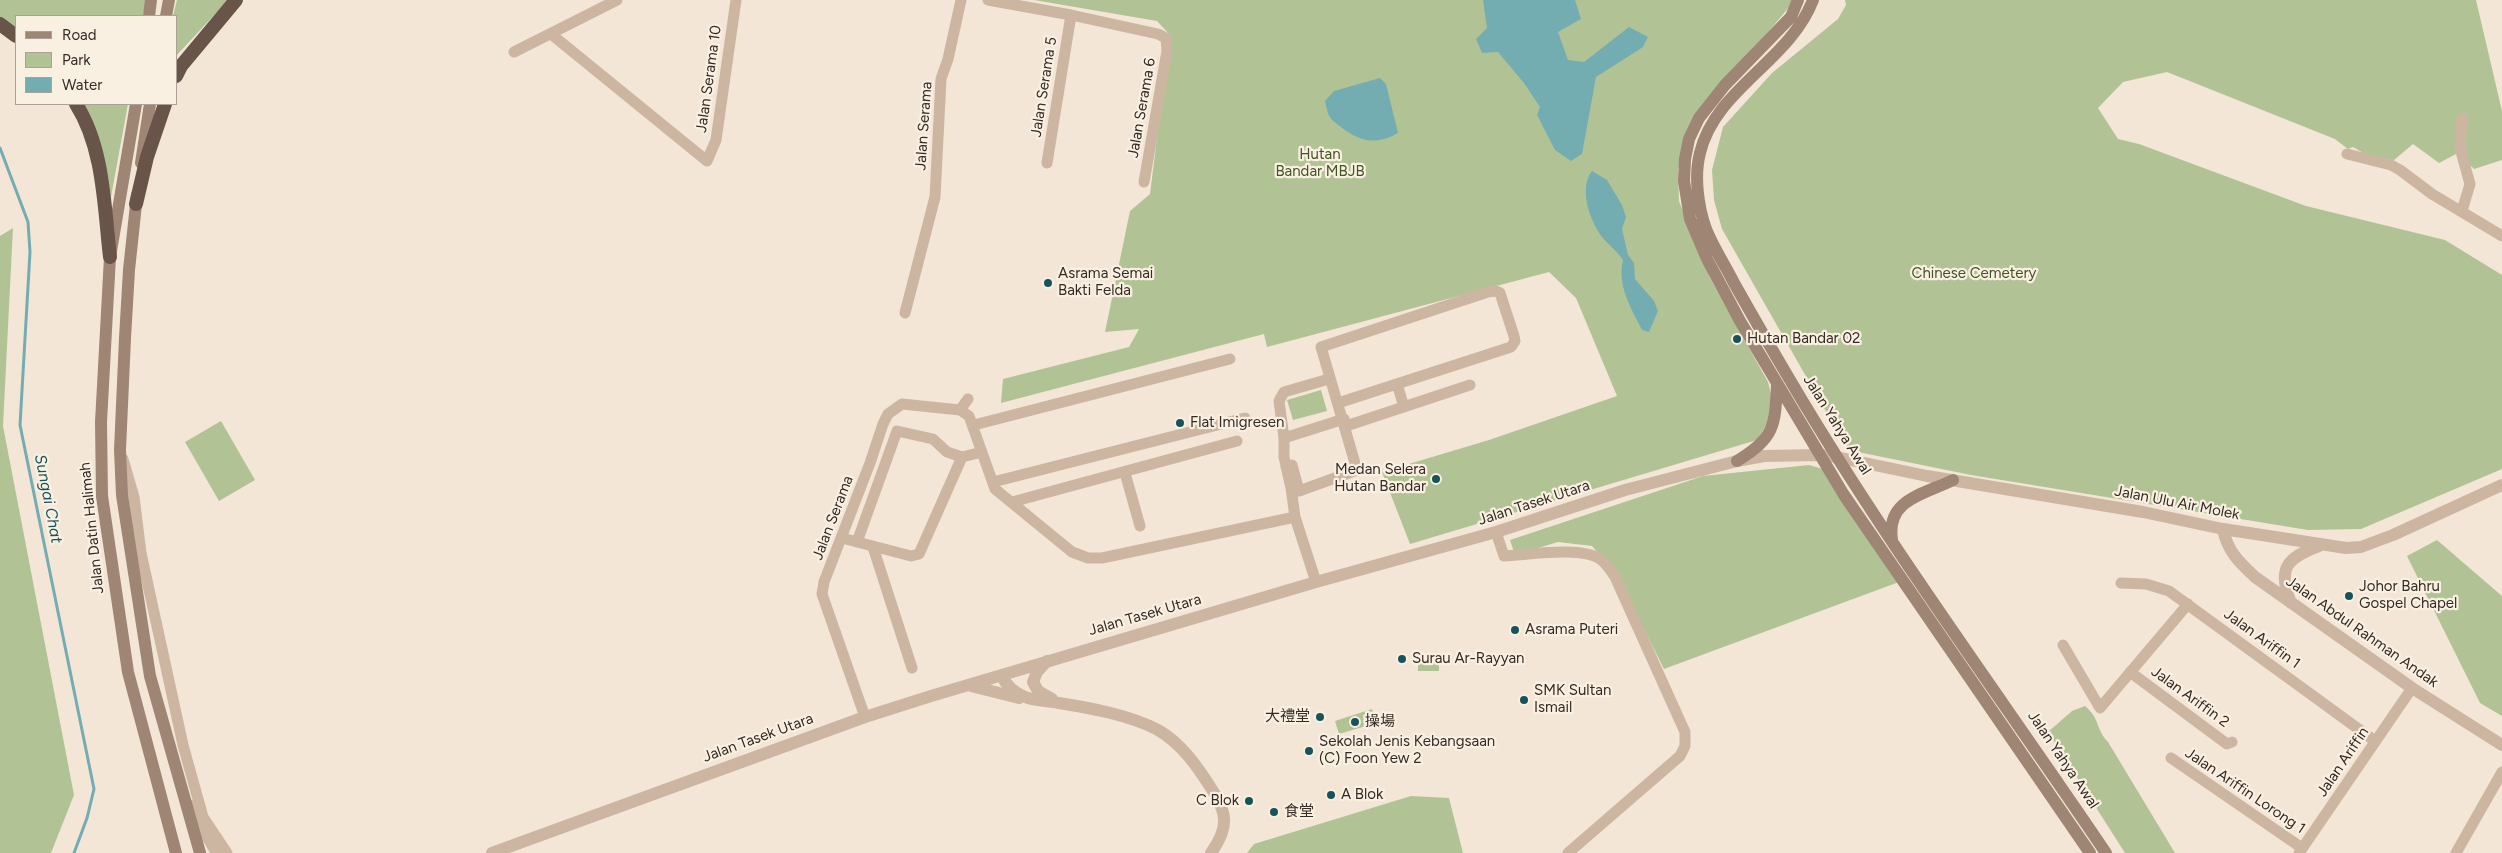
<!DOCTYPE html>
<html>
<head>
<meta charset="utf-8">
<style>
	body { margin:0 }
	#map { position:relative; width:2502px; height:853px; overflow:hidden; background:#f3e6d6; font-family:Figtree,sans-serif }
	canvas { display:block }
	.legend { position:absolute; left:15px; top:15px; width:162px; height:90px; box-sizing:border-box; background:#faf0e2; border:1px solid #aba196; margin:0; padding:6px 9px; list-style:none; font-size:15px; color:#352b25 }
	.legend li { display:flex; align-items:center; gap:10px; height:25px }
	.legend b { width:25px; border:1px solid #aba196 }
</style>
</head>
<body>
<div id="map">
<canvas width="2502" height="853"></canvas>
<ul class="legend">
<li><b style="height:6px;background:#9f8573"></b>Road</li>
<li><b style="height:14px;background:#b1c395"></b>Park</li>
<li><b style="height:14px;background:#73adb2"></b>Water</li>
</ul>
</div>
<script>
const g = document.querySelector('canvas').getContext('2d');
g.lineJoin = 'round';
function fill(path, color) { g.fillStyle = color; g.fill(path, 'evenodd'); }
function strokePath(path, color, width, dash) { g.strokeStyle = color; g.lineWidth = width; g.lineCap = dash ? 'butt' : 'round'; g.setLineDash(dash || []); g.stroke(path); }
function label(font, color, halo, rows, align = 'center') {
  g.font = font + ' Figtree,"Noto Sans SC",sans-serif'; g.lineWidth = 4.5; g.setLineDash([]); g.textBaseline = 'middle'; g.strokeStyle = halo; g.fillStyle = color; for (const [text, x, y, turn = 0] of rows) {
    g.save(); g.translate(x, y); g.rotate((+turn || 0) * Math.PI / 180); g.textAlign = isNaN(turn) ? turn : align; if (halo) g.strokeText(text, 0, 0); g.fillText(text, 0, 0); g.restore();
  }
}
const green = new Path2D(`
	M0 0H146L143 16H16V33L0 19Z
	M177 0H228L176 56V16H173Z
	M1034 0H1795L1764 37 1717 86 1678 169 1679 201 1710 278 1768 382 1775 411 1757 440 1410 544 1382 472 1489 440 1617 396 1576 298 1549 272 1267 347 1264 334 1001 403 1003 379 1129 347 1139 329 1105 332 1130 211 1150 194 1170 35 1157 21Z
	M1845 0H2476L2502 111V160L2474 169 2458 153 2439 163 2413 144 2394 160 2372 158 2353 147 2348 149 2335 139 2167 72 2123 82 2098 108 2118 139 2139 144 2306 206 2445 240 2502 275V469L2361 529 2308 530 1971 475 1853 451 1844 443 1722 229 1714 200 1712 170 1723 127 1772 73 1838 19 1846 5Z
	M79 104H128L108 213Z
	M13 228 3 426 74 795 51 853H0V236Z
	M1321 390 1327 411 1293 420 1287 400Z
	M221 421 255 480 219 501 185 442Z
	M1809 465 1823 469 1899 582 1664 669 1617 575 1592 546 1558 542 1515 555 1510 540 1703 476Z
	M2437 540 2502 596V716L2480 703 2407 556Z
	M1418 659H1439V671H1418Z
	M2085 706C2101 720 2095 728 2108 742L2175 853H2125L2048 732 2072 711Z
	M1372 709 1376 723 1339 734 1335 721Z
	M1411 796 1449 798 1463 853H1247L1254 844Z`);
const water = new Path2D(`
	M1483 0H1575L1581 19 1558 32 1568 60 1584 62 1629 27 1648 37 1643 47 1596 77 1582 154 1571 161 1555 150 1537 115 1540 107 1524 83 1498 52 1482 53 1476 39 1487 28Z
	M1380 78 1386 84 1398 133C1371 148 1355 139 1332 120L1328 114 1325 101 1334 91Z
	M1592 171 1607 180 1622 205 1626 217 1622 229 1628 255 1634 263 1635 279 1654 301 1658 311 1649 332 1642 330C1631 308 1617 286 1623 260 1617 251 1609 245 1602 237 1590 220 1578 189 1592 171Z`);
const stream = new Path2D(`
	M0 148 28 222 30 252 20 425 94 789 87 818 74 853`);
const minor = new Path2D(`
	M988 0 1071 15 1158 34 1166 38 1167 51 1144 182
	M551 34 707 161 716 140 736 0
	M514 52 617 0
	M2462 119 2460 148 2470 184 2462 211
	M2347 154 2391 165 2400 170 2432 194 2502 236
	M1047 163 1071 15
	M905 313 935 197 941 79 948 59 961 0
	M1397 384 1404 407
	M960 410 968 399
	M974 425 1230 359
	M1346 426 1470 385
	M1284 438 1344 419
	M123 459 134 497 141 553 183 745 203 817 227 853
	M1286 467 1292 465 1299 491 1357 470 1321 347 1488 292 1496 291 1500 293 1514 336 1515 341 1511 347 1338 403
	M1125 473 1140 526
	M993 482 1245 418
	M1012 502 1237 441
	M1496 532 1504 556C1528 555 1581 546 1600 559 1607 564 1611 571 1615 577L1685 732V746L1680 756 1568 853
	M842 538 911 556 919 554 962 457 982 452
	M857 542 897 431 933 439 947 452 962 457
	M873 547 912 668
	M1316 582 1295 517 1291 488 1284 457V438L1279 401 1284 392 1329 379
	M2121 583 2146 584 2169 591 2375 741
	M2063 645 2100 708 2188 604
	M2130 672 2227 744 2232 742
	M865 717 822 594 824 582 870 463 883 424 888 414 902 404 960 410 969 416 995 489 1072 552 1088 558H1102L1295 517
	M2171 758 2302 848
	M2299 853 2412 688
	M2456 853 2502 772`);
const tertiary = new Path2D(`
	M2223 529C2227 551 2240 563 2255 577L2412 688 2502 745
	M2291 603C2277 569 2286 558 2319 546
	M1047 661 1037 672 1033 682 1038 691 1052 699
	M1001 675C1006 685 1015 693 1025 697 1035 701 1049 701 1059 703 1090 708 1130 715 1158 730 1181 743 1197 766 1211 788 1228 813 1229 828 1211 853
	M971 686 1019 698
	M189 805 217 853
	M492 853 865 717 931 696 1316 582 1496 532 1625 490 1737 461 1764 456 1820 455 1836 457 1927 476 2143 512 2223 529 2346 548 2361 547 2393 535 2502 485`);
const secondary = new Path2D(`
	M1798 0 1791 17 1725 85 1699 118 1689 139 1685 159 1684 181 1690 219 1707 259 1740 321 1844 495 2090 853
	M1813 0C1790 61 1715 89 1700 153 1694 176 1698 207 1706 229 1713 247 1725 265 1734 283 1752 315 1771 348 1790 380 1886 543 2000 696 2106 853
	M149 16 151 0
	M166 16 169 0
	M136 104 110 257 101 422 102 496 128 672 176 853
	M141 163 150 104
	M137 195 129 270 125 338 120 450 122 495 150 676 200 853
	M1737 461C1775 437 1775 427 1777 384
	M1892 540C1886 499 1923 495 1953 480`);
const trunk = new Path2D(`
	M0 24 16 36
	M176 76 181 66 236 0
	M76 104C104 148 104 206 110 257
	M136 204 147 157 165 104`);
const markers = [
	[1048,283,5,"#17535a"],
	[1737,339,5,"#17535a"],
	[1180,423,5,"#17535a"],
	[1436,479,5,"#17535a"],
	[2349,596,5,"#17535a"],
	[1515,630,5,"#17535a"],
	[1402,659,5,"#17535a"],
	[1524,700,5,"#17535a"],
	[1320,717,5,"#17535a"],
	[1355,722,5,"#17535a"],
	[1309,751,5,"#17535a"],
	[1331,795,5,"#17535a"],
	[1249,801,5,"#17535a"],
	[1274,812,5,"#17535a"]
];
const streetNames = [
	["Jalan Serama 10",709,79,-82],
	["Jalan Serama 5",1044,87,-81],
	["Jalan Serama 6",1142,108,-80],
	["Jalan Serama",924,126,-86],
	["Jalan Yahya Awal",1837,425,58],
	["Jalan Tasek Utara",1534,503,-18],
	["Jalan Ulu Air Molek",2177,503,11],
	["Jalan Serama",833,518,-69],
	["Jalan Datin Halimah",92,528,-96],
	["Jalan Tasek Utara",1145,615,-16],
	["Jalan Abdul Rahman Andak",2362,632,35],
	["Jalan Ariffin 1",2262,639,36],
	["Jalan Ariffin 2",2190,697,36],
	["Jalan Tasek Utara",758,738,-20],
	["Jalan Yahya Awal",2063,760,56],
	["Jalan Ariffin",2343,762,-56],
	["Jalan Ariffin Lorong 1",2245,791,34]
];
const parkNames = [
	["Hutan",1320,155],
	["Bandar MBJB",1320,172],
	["Chinese Cemetery",1974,274]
];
const poiNames = [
	["Asrama Semai",1058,274],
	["Bakti Felda",1058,291],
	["Hutan Bandar 02",1747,339],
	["Flat Imigresen",1190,423],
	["Medan Selera",1426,470,"right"],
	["Hutan Bandar",1426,487,"right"],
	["Johor Bahru",2359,587],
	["Gospel Chapel",2359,604],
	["Asrama Puteri",1525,630],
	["Surau Ar-Rayyan",1412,659],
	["SMK Sultan",1534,691],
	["Ismail",1534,708],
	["大禮堂",1310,717,"right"],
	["操場",1365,722],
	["Sekolah Jenis Kebangsaan",1319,742],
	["(C) Foon Yew 2",1319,759],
	["A Blok",1341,795],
	["C Blok",1239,801,"right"],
	["食堂",1284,812]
];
const waterNames = [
	["Sungai Chat",48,499,79]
];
fill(green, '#b1c395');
fill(water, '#73adb2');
strokePath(stream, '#73adb2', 3);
strokePath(minor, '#ccb6a1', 11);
strokePath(tertiary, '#ccb6a1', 12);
strokePath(secondary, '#9f8573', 12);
strokePath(trunk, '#685448', 14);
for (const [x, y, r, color] of markers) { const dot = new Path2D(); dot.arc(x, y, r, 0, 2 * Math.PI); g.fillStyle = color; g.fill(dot); strokePath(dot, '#faf0e2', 2); }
label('15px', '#352b25', '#faf0e2', streetNames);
label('15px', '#425526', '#faf0e2', parkNames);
label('15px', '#352b25', '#faf0e2', poiNames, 'left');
label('italic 16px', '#17535a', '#faf0e2', waterNames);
</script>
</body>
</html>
